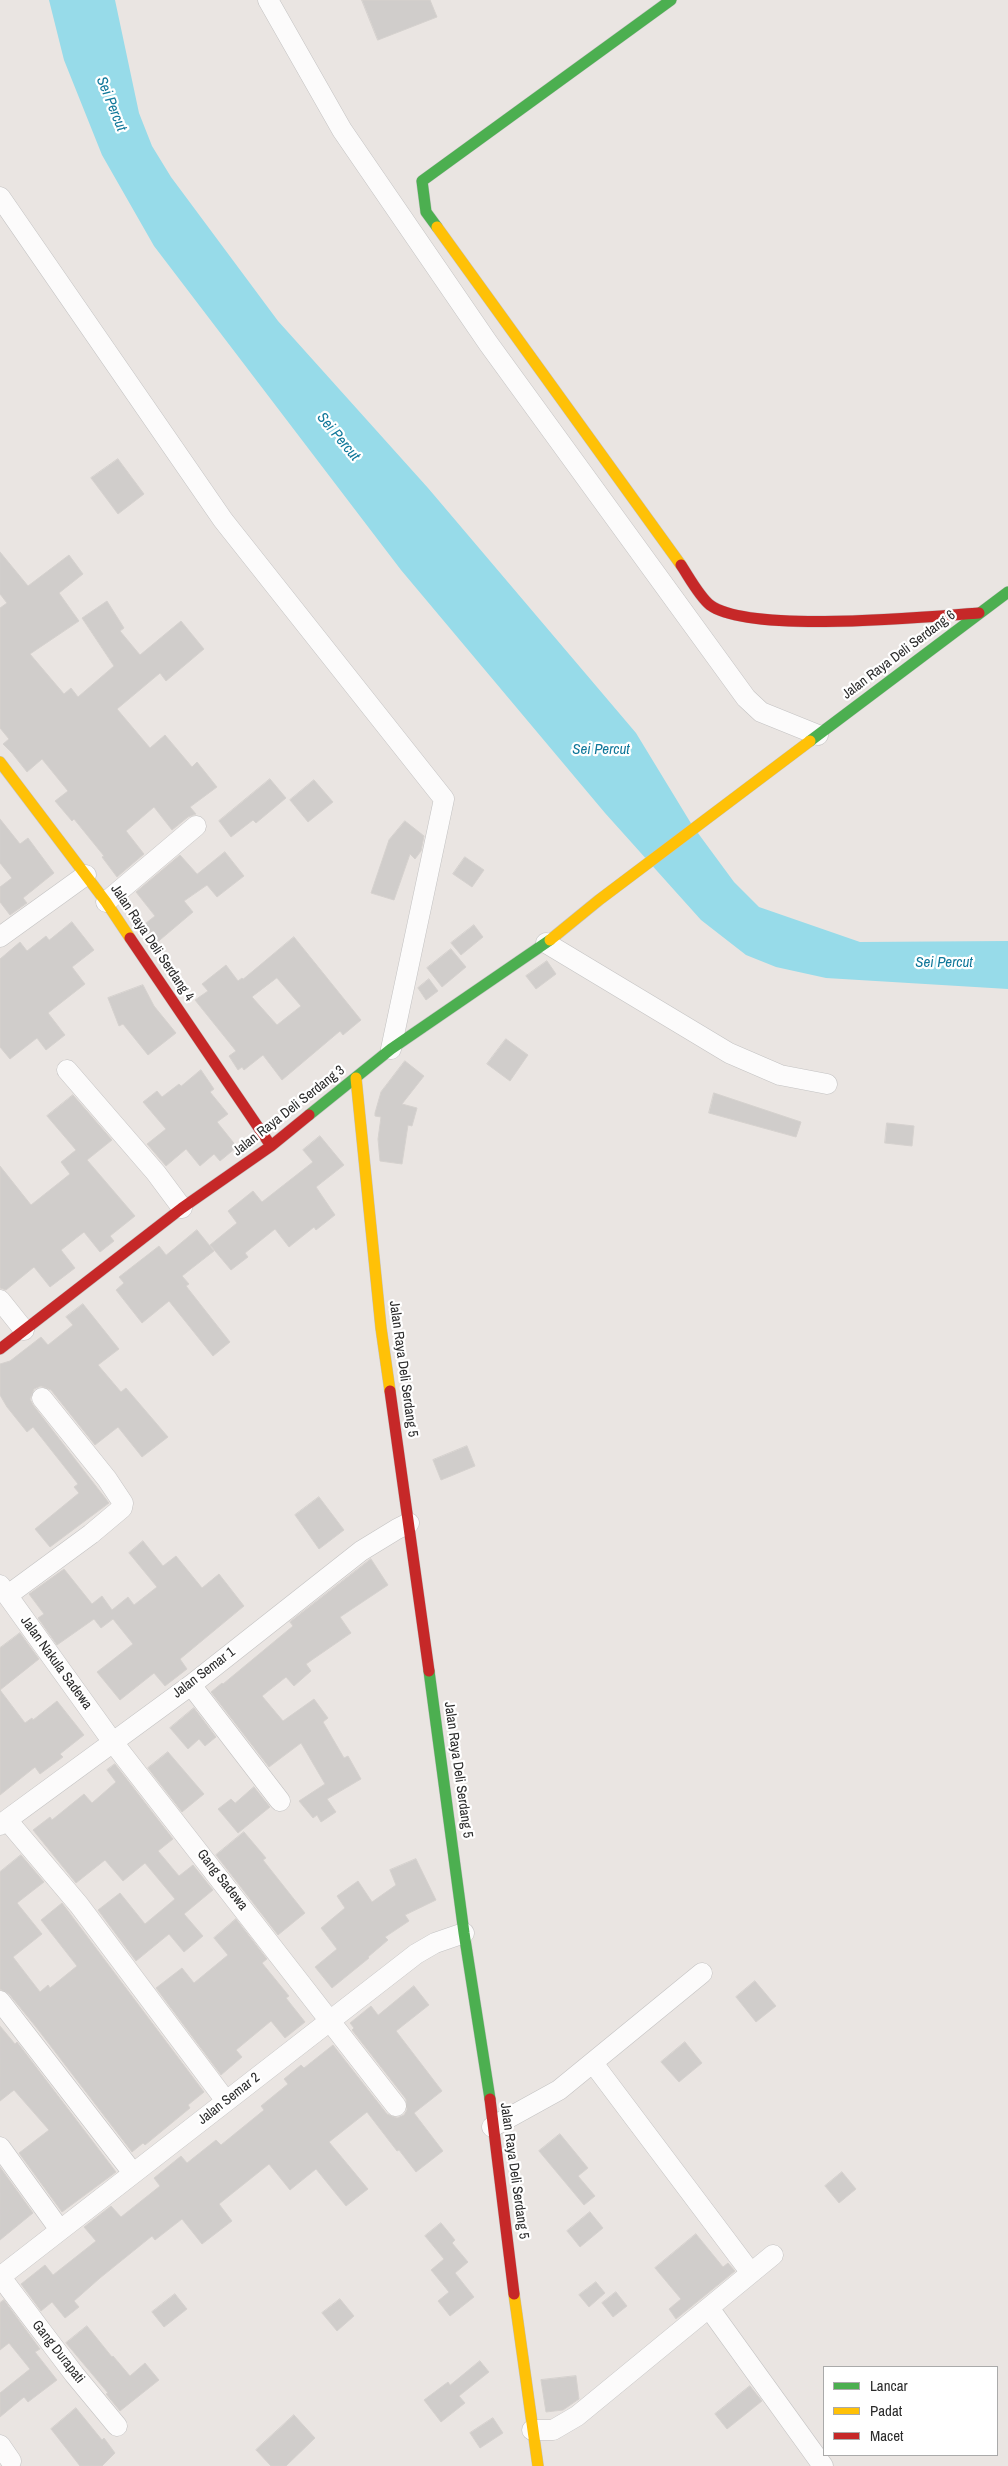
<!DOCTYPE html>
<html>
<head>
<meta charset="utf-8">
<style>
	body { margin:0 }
	#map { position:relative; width:1008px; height:2466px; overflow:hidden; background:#eae5e2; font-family:"Archivo Narrow",sans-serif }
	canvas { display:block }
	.legend { position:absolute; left:823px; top:2366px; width:175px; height:90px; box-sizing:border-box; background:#fff; border:1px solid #aaa; margin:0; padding:6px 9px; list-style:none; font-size:15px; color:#2b2b2b }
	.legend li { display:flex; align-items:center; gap:10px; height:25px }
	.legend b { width:25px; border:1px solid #aaa }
</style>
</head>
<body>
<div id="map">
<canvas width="1008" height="2466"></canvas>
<ul class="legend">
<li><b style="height:6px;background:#4caf50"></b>Lancar</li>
<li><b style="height:6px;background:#ffc107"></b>Padat</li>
<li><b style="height:6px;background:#c62828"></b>Macet</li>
</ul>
</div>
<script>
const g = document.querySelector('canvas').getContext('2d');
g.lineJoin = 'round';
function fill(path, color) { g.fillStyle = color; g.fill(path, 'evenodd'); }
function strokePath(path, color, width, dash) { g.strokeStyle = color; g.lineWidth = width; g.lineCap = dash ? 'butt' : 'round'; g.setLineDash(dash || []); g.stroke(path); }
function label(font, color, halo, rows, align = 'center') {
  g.font = font + ' "Archivo Narrow",sans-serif'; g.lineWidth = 4.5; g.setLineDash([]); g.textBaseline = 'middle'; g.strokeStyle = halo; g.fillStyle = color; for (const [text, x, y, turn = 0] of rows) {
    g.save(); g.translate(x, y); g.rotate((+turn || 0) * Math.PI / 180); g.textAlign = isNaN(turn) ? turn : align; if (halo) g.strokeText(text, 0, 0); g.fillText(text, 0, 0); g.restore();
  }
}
const water = new Path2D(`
	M49 0H115L139 113 152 146 171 177 278 321 428 488 636 733 692 825 734 882 759 907 860 942 1008 941V989L826 978 776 967 746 955 701 920 605 813 401 570 154 246 102 155 64 60Z`);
const building = new Path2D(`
	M362 0H430L437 17 378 40Z
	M118 459 144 494 118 514 91 478Z
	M0 552 28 586 69 555 83 574 59 593 79 621 30 654 64 694 71 688 78 697 114 666 82 618 107 601 124 628 120 631 140 655 181 621 204 649 166 681 160 673 117 709 150 748 165 735 192 767 197 762 217 787 190 807 196 814 188 817 172 830 154 807 126 831 144 854 117 877 102 857 104 856 74 819 72 821 55 801 68 791 42 759 27 772 12 753 3 744 9 739 0 728V608L7 603 0 594Z
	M270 779 286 798 256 823 253 820 231 837 219 821Z
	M314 780 333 802 308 822 290 800Z
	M0 819 20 844 28 838 54 873 23 898 27 903 10 915 0 902V887L12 878 0 863Z
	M405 821 424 836 421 851 415 859 410 854 394 900 371 893 389 840Z
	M225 852 244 876 217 897 207 885 184 901 193 912 154 945 141 927 155 916 136 892 180 855 197 874Z
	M465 857 484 870 472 887 453 874Z
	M72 922 94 950 72 967 85 984 48 1013 65 1035 46 1050 37 1038 10 1059 0 1047V959L20 942 27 951 46 936 49 940Z
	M474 925 483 937 461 955 451 943Z
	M294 937 361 1020 343 1035 340 1031 282 1080 263 1055 244 1070 242 1067 238 1070 229 1056 236 1051 195 1000 208 991 202 984 226 965 238 981 242 978 243 979ZM277 978 301 1006 277 1025 252 997Z
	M451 949 466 967 442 987 427 968Z
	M547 961 556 974 536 989 526 976Z
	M429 979 438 991 426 1000 418 988Z
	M143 985 154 1006 176 1033 148 1055 123 1024 119 1026 108 998Z
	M506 1039 528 1055 510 1081 487 1064Z
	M405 1061 424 1076 402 1104 417 1108 412 1126 408 1125 402 1164 380 1161 378 1139 381 1117 375 1116V1113L381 1092Z
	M201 1070 214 1089 210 1092 228 1114 217 1122 237 1147 220 1161 214 1154 200 1166 186 1149 166 1166 147 1144 166 1129 143 1102 157 1091 162 1097 179 1084 181 1086Z
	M714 1093 801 1122 796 1137 709 1113Z
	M73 1095 112 1140 87 1160 135 1216 110 1236 114 1241 100 1252 84 1232 61 1250 75 1268 50 1287 34 1267 6 1290 0 1288V1166L31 1205 70 1174 61 1162 76 1150 47 1116Z
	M887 1123 914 1126 912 1146 885 1143Z
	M320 1136 344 1165 316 1187 335 1215 316 1230 314 1227 289 1247 275 1229 245 1253 248 1257 231 1270 210 1245 237 1223 228 1211 253 1191 262 1202 313 1162 303 1150Z
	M197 1230 214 1251 182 1276 189 1284 186 1286 230 1342 213 1356 169 1301 142 1323 116 1290 124 1283 119 1277 159 1246 166 1255Z
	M83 1304 119 1349 98 1365 121 1392 126 1388 168 1437 142 1457 118 1427 95 1445 51 1390 41 1386 34 1389 30 1399 33 1405 109 1503 50 1547 35 1529 79 1493 74 1487 78 1484 33 1427 27 1432 7 1407 0 1395V1364L10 1361 41 1337 48 1345 73 1325 66 1317Z
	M467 1446 475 1466 441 1480 433 1460Z
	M319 1497 344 1530 319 1549 295 1515Z
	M143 1541 163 1566 176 1556 202 1588 219 1574 244 1606 180 1659 187 1669 165 1686 154 1673 120 1700 97 1672 133 1644 113 1619 101 1628 94 1619 57 1645 38 1618 44 1614 29 1594 64 1569 92 1604 102 1596 112 1610 128 1597 134 1605 157 1587 129 1553Z
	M371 1559 388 1585 340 1617 351 1633 306 1664 311 1671 294 1686 286 1677 262 1696 283 1721 314 1699 328 1718 323 1722 344 1758 348 1756 361 1779 327 1799 336 1812 321 1822 317 1815 313 1818 299 1801 325 1784 301 1743 269 1767 211 1692 222 1683 223 1684 293 1626 290 1622Z
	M20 1633 39 1659 0 1690 25 1723 32 1718 33 1720 57 1701 84 1735 60 1754 63 1757 40 1774 35 1767 0 1795V1648Z
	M194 1708 216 1737 205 1746 199 1739 188 1749 170 1728Z
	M168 1752 204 1794 182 1812 148 1768Z
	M115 1764 173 1839 158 1851 179 1876 193 1865 213 1890 184 1914 203 1936 184 1952 169 1934 136 1961 98 1910 120 1893 145 1924 175 1899 145 1863 123 1881 105 1860 76 1883 33 1830 50 1817 52 1820 84 1794 92 1803 116 1782 107 1770Z
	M254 1787 270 1807 238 1833 218 1809 231 1799 235 1803Z
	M244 1832 266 1858 263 1860 305 1913 278 1935 216 1855Z
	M21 1855 44 1882 17 1903 42 1934 13 1957 40 1992 48 1985 50 1988 77 1966 41 1920 62 1903 204 2092 188 2105 190 2108 145 2145 143 2143 132 2152 36 2027 9 1994 0 1989V1872Z
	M416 1859 436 1900 405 1915 409 1921 385 1937 388 1940 368 1957 369 1958 332 1988 315 1967 337 1949 321 1928 345 1908 337 1896 358 1881 372 1902 396 1885 390 1870Z
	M236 1919 267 1959 262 1963 289 1996 286 1998 305 2022 285 2038 271 2021 236 2050 242 2057 221 2075 156 1988 182 1968 194 1983 228 1955 214 1938Z
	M755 1981 776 2006 756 2022 736 1997Z
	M414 1986 429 2005 396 2031 442 2091 414 2113 443 2151 416 2172 399 2150 397 2151 367 2112 329 2142 368 2189 346 2206 316 2169 290 2190 269 2164 219 2204 232 2221 202 2244 182 2219 155 2240 152 2236 100 2278 74 2301 79 2307 65 2318 52 2302 41 2311 21 2284 45 2265 53 2275 96 2241 84 2227 111 2206 121 2217 160 2186 154 2178 181 2156 187 2163 216 2140 221 2145 264 2110 261 2106 288 2084 284 2079 301 2065 304 2068 333 2045 387 2114 397 2118 404 2115 407 2110 406 2099 352 2030 354 2028 350 2023 371 2006 378 2015Z
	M0 2026 15 2044 17 2042 116 2172 62 2212 19 2153 49 2130 14 2090 0 2101Z
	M685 2042 702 2063 679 2082 661 2062Z
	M560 2134 588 2168 578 2176 595 2196 584 2205 539 2151Z
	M0 2167 33 2213 0 2240Z
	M842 2172 856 2189 839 2203 825 2186Z
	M590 2212 603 2228 580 2247 567 2231Z
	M441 2223 455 2240 452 2243 468 2262 455 2273 474 2297 450 2316 438 2301 449 2292 431 2270 444 2259 425 2236Z
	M696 2234 723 2267 728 2263 735 2271 676 2319 669 2309 681 2299 655 2268Z
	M596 2282 605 2293 589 2307 579 2295Z
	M616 2292 627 2306 613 2317 602 2303Z
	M175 2294 187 2309 164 2327 152 2312Z
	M340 2299 354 2316 337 2331 322 2313Z
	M4 2300 40 2349 35 2352 57 2380 28 2402 24 2397 0 2417V2393L30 2369 9 2343 0 2350V2303Z
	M87 2326 112 2357 113 2356 130 2376 145 2363 159 2380 120 2411 106 2394 108 2393 66 2343Z
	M480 2361 489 2372 459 2396 465 2403 441 2422 424 2400 448 2382 450 2385Z
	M576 2376 579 2399 563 2410 546 2412 541 2380Z
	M750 2386 762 2401 727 2429 715 2414Z
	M76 2408 102 2440 104 2438 115 2453 102 2466H80L51 2429Z
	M294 2415 315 2438 286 2466H271L256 2450Z
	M493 2418 503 2433 480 2448 470 2433Z`);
const street = new Path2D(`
	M268 0 342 130 488 343 746 698 761 712 818 735
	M0 197 223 520 444 799 391 1049
	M106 902 196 826
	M0 937 86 875
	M546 943 729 1053 780 1075 827 1084
	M67 1070 156 1173 182 1208
	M0 1300 24 1330
	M0 1585 112 1741 396 2106
	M8 1595 91 1534 122 1508 123 1503 107 1479 42 1398
	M191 1685 280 1801
	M7 1820 79 1905 226 2101
	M0 1825 191 1685 361 1551 397 1529 409 1523
	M0 2001 133 2173
	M593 2063 751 2273
	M492 2127 559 2090 702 1973
	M0 2147 60 2230
	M0 2276 74 2374 117 2426
	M0 2277 416 1954 435 1943 464 1933
	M709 2308 823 2466
	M532 2430H553L577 2416 773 2255
	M0 2445 11 2461`);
const fast = new Path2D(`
	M437 227 426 212 422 181 671 0
	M810 741 1008 592
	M309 1115 391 1049 550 940
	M429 1671 464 1933 490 2099`);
const slow = new Path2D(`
	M437 227 681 565
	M0 762 106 902 130 938
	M550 940 599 900 810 741
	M356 1078 381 1328 390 1391
	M514 2294 538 2466`);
const jam = new Path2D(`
	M681 565C689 577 699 596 710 605 750 634 925 617 979 613
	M130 938 271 1146
	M0 1349 182 1208 271 1146 309 1115
	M390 1391 429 1671
	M490 2099 514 2294`);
const streetNames = [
	["Jalan Raya Deli Serdang 6",899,655,-37],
	["Jalan Raya Deli Serdang 4",152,943,56],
	["Jalan Raya Deli Serdang 3",289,1111,-38],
	["Jalan Raya Deli Serdang 5",403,1369,82],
	["Jalan Nakula Sadewa",56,1663,54],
	["Jalan Semar 1",204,1673,-37],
	["Jalan Raya Deli Serdang 5",458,1770,82],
	["Gang Sadewa",222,1880,52],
	["Jalan Semar 2",229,2099,-38],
	["Jalan Raya Deli Serdang 5",514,2171,82],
	["Gang Durapati",58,2352,52]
];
const waterNames = [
	["Sei Percut",111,104,68],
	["Sei Percut",338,437,50],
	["Sei Percut",601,750],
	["Sei Percut",944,963]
];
fill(water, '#97dbe9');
fill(building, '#d0cdcb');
strokePath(building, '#d5d1ce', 1);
strokePath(street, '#c3c2c2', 21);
strokePath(fast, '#c3c2c2', 12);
strokePath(slow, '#c3c2c2', 12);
strokePath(jam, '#c3c2c2', 12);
strokePath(street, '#fcfbfb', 20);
strokePath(fast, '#4caf50', 11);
strokePath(slow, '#ffc107', 11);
strokePath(jam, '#c62828', 11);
label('14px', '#2b2b2b', '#fff', streetNames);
label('italic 15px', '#11789a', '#fff', waterNames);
</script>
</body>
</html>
